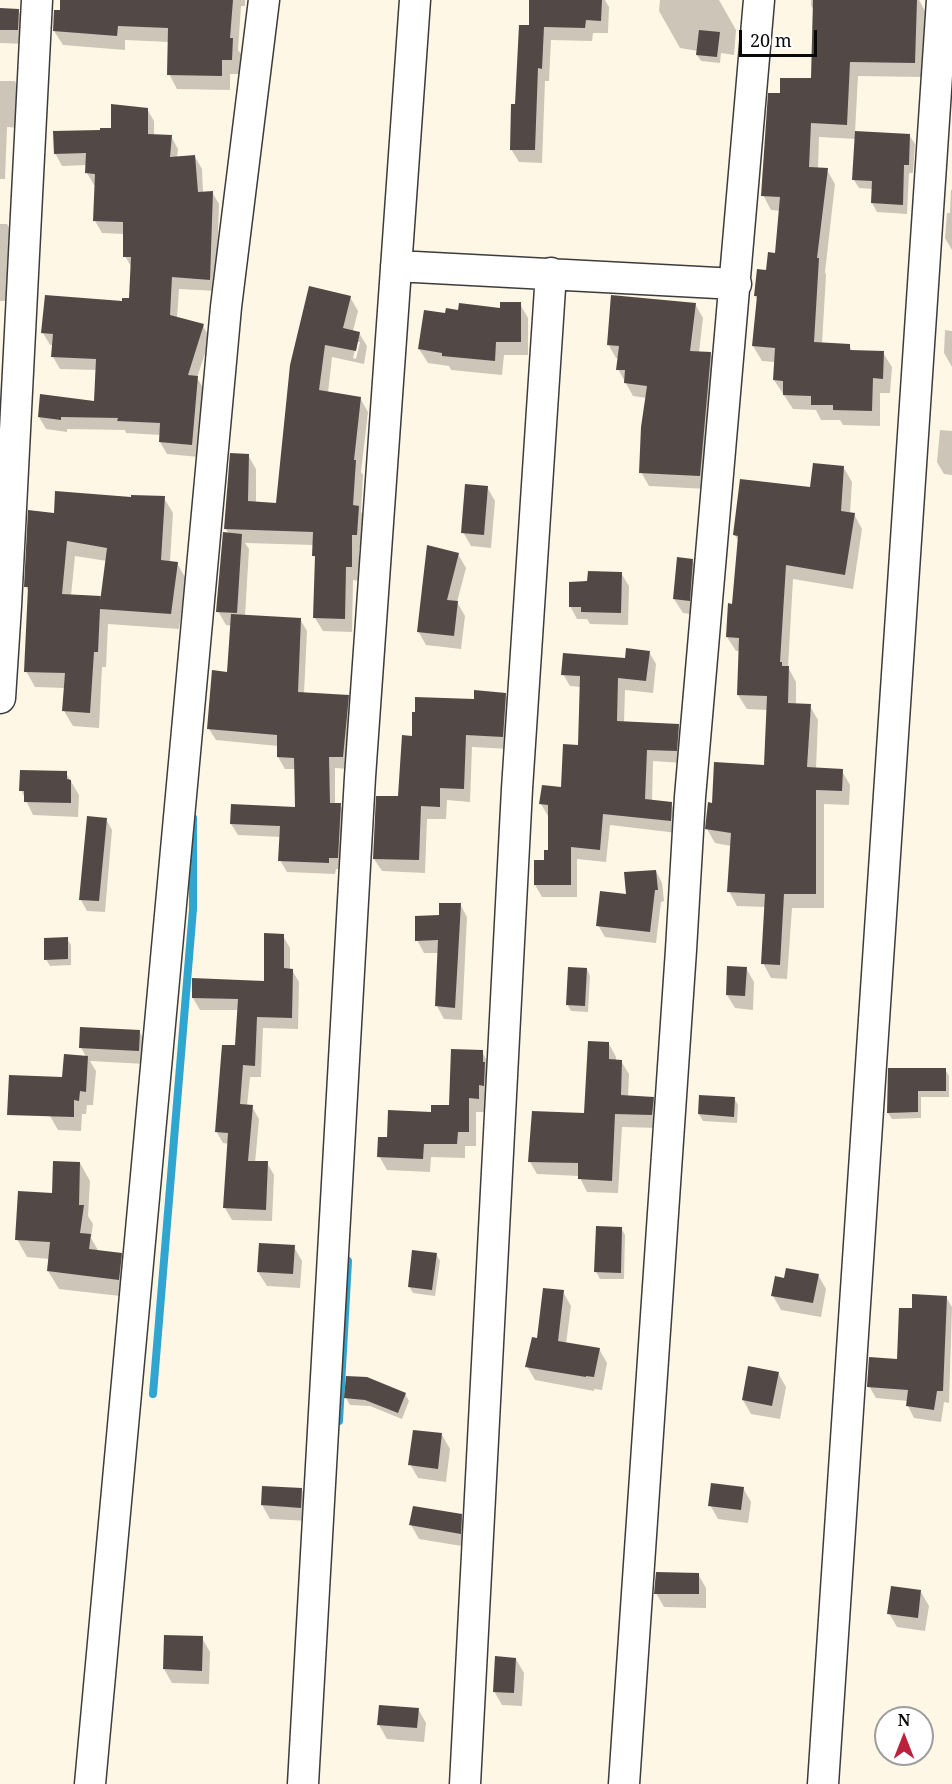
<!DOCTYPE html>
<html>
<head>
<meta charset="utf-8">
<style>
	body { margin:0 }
	#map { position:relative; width:952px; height:1784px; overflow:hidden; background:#fff7e6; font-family:"Noto Serif",serif }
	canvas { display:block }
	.north { position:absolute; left:874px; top:1706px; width:60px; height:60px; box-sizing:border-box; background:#fff; border:2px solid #9d9d9d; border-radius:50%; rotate:0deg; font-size:16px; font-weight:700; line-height:24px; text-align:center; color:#090909 }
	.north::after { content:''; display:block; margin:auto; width:21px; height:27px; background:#ba213c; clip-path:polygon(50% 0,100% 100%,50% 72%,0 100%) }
	.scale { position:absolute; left:739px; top:30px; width:78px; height:27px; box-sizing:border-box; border:3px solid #090909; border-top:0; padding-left:8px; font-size:18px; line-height:21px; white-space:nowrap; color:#090909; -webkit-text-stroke:4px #fff; paint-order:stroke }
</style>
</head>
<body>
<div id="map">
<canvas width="952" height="1784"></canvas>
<div class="north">N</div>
<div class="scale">20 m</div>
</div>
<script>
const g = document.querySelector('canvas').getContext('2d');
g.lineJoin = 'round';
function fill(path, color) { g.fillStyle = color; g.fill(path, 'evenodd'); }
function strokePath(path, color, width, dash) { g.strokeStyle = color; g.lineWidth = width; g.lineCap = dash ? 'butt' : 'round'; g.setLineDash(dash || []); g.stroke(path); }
const shadow = new Path2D(`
	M62 0H245V6H241L238 50 241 54 240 74H230V90L177 89 169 74V42L125 40V50L63 45 54 31 61 12Z
	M531 0H605L609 7 608 33H593L592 41 551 40 549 81H545L542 163 519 162 511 149 516 105 530 27Z
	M660 0H719L736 30 734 55 721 53 720 63 701 61 697 55 698 51 680 48 659 11Z
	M811 0H919L925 11 923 77 858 76 855 133 909 135 915 144 913 173H909L907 214 877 212 872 203 873 189 859 188 854 180 856 139 819 137 818 169 827 170 835 184 825 272 826 275 822 344 849 345 852 351 883 353 892 367 890 393H880V426L843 425 840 420H821L816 410 793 409 774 380 775 362 762 361 753 346 758 301 755 296 776 255 781 211 771 210 763 195 782 95 812 80 814 11 811 5Z
	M0 10H18L26 24 25 44 0 43Z
	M0 81H15L22 95 21 128 7 127 5 179H0Z
	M147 109 154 121V136H171L178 149 177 158 195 157 202 169 203 193 212 192 219 204 216 291 179 289 177 318 203 326 210 338 197 378 204 389 199 457 167 454 160 442 161 435 126 433 125 430 67 429V432L46 429 39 417 96 403 97 370 60 369 53 357V345H50L43 333 130 300 132 268 125 256V234L102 233 95 221 96 185H94L87 173V165L62 166 55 153 113 130Z
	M951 190H952V250L945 238 947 213H950Z
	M0 224H7L15 238 12 301H0Z
	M350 297 358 311 353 331 359 333 367 346 364 364 332 357 328 393 360 398 368 412 361 472 363 475 361 512 366 521 364 548H359V581L353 580 352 632 323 631 315 618 317 560 314 556V545L245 543 249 549 245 616 300 619 307 631 304 694 348 696 354 708 349 769 335 768V804L340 805 347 816 344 869H336L335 874 287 872 280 860 281 837 238 835 231 824 297 809 296 769H285L278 757V746L216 740 209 729 229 673 232 626 226 625 218 611 229 534 226 529 248 455 256 469V503L277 505 292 365ZM357 342H360L356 359 353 358Z
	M520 304 528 318V355H504L502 375 451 370 449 366 428 363 419 349 447 315 460 311 502 309Z
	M695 304 703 318 699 352 710 353 718 367 708 489 649 486 641 472 647 398 633 396 618 369 619 358H616L608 344Z
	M945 330 952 331V367L944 353Z
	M940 430 952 431V475L944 474 937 462Z
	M844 468 852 482 850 513 854 514 862 529 853 589 793 579 788 667 796 682V705L810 706 818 720 816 769 842 771 850 785 849 805 824 804V908H792L787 979 771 978 763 963 766 907 737 906 729 891 731 846 715 843 707 829 713 804 765 766 768 710 747 709 738 695 740 651H736L727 637 733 605 739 542 735 535Z
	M487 487 495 501 491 548 471 546 463 532Z
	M164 498 173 513 170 562 177 563 186 579 179 629 108 624 106 667H102L99 728 73 726 64 711 65 688 35 687 26 671 29 592 26 587 55 515ZM75 556 107 561 102 601 100 597 71 596Z
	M458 554 466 568 457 602 465 616 461 649 426 645 418 631Z
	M692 560 700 574 697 615 683 613 674 599Z
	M621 573 629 586 628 625 590 624 587 619H577L570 606 583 584Z
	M649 652 656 664 653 693 625 690 624 723 678 725 685 737 683 763 653 761 652 801 671 804 678 816 677 833 610 825 606 862 577 859V897H542L535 885 550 851V816H548L541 804 562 788 579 746 581 687 570 686 563 674 626 660Z
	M505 694 513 707 510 749 472 747 470 802 447 800 446 819H427L425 873 382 871 374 859 400 798 413 737 416 714Z
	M66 773 79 795 78 817 33 815 21 790Z
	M106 819 112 830 105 912 87 911 81 900Z
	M656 871 662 883 664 901 661 902 656 943 605 937 598 925Z
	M460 904 467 917 462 1020 444 1019 437 1006 439 953H424L417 940 440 916Z
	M283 936 290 948V970H292L299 982 298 1029 263 1028 261 1077H250L247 1106 252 1107 259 1119 255 1163H267L274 1175 272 1221 232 1220 225 1208 229 1144 223 1143 216 1131 237 1047 239 1010H200L193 998 266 983Z
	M67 939 71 945V965L50 966 46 959Z
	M746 968 754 982 753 1010 735 1008 727 995Z
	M587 969 590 976 588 1012 571 1011 567 1004Z
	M139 1031 147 1045 146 1064 90 1061 96 1071 93 1105H87L86 1114H82L81 1131 58 1130 50 1116 64 1079 86 1057 81 1047Z
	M609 1044 616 1057V1061H621L629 1074 628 1097 653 1098 660 1111 659 1128 622 1127 618 1193 587 1192 579 1176 537 1174 530 1162 585 1115Z
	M482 1052 490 1066 486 1112H476V1146H465V1158L431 1157 430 1172 387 1170 379 1156 388 1139 433 1114 450 1107Z
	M945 1069 949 1076V1097H921V1118L892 1119 888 1113Z
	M734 1098 738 1105 737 1123 703 1121 699 1114Z
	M80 1163 90 1181 88 1216 93 1224 91 1238 99 1252 121 1254 131 1272 129 1297 59 1289 48 1271 50 1259 27 1257 17 1239Z
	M621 1228 625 1235 624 1279H600L596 1272Z
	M294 1247 302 1261 300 1288 267 1286 258 1272Z
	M436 1254 440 1261 435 1296 413 1293 409 1286Z
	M818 1275 826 1289 821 1317 781 1310 773 1296 785 1279Z
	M563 1292 571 1306 566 1344 599 1349 607 1363 602 1390 594 1389V1391L535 1380 527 1366Z
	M946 1297 952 1307 949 1403 944 1402 941 1422 914 1418 908 1406V1401L876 1398 869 1386 898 1361 913 1310Z
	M778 1373 786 1387 780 1419 751 1414 743 1400Z
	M405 1394 409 1401 402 1419 370 1406 350 1405 346 1398Z
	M442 1435 450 1449 446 1482 418 1478 410 1464Z
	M743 1488 751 1502 748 1523 718 1519 710 1505Z
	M302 1490 310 1504 309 1521 270 1519 262 1505Z
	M461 1516 469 1530 468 1547 419 1539 411 1525Z
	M698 1574 706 1588V1608L664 1607 656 1593Z
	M921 1592 929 1606 925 1631 897 1627 889 1613Z
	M202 1638 210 1652 209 1684 172 1683 164 1669Z
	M516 1659 524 1673 522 1706 502 1705 494 1691Z
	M418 1709 426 1723 424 1742 387 1739 379 1725Z`);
const stream = new Path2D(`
	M153 1394 193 909V818
	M339 1421 348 1261`);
const building = new Path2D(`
	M60 0H233L230 38H233L232 60H222V76L167 75 168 28 118 26 117 36 53 31 54 10H60Z
	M529 0H602L601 21 586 20 585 28 544 27 542 69 538 68 535 150H510L511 104H515L519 25H529Z
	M813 0H917L915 63 850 62 847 125 811 123 809 167 828 168 817 258H819L814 342 850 344V350L884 351 883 379 873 378 872 411 833 410V405H811V396L783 395V381L773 380 775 348 752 346 757 296H754L757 269 766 270 768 252 775 253 780 197 761 196 768 93H780V78H811Z
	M0 8 19 9 18 30H0Z
	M699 30 720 32 717 57 696 55Z
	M111 104 148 108V134L172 135 170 157 195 155 198 192 213 191 210 280 172 277 170 315 204 324 188 375 198 376 192 445 159 442 160 423 117 421 118 418 61 417V420L38 417 40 394 94 401 96 359 51 357 53 334 41 333 45 295 122 301V298H129L131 257H123V222L93 221 95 174 85 173 86 153 54 154 53 131 100 130V128H111Z
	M855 131 910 134 909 165H904L903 205 871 203 872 181 852 180Z
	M309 286 351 296 343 328 360 332 356 351 325 345 319 390 361 397 354 460H356L353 505 359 506 357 535H352V567H346L345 619 313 618 315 556H312L313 532 224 529 230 453 249 454 248 501 276 503 290 365Z
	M611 295 696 303 690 351 711 352 700 476 639 473 641 427 647 386 624 383 625 370H616L619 346 607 345Z
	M500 302H521V342H496L495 361 442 356V353L418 349 424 310 445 313 446 308 458 310 459 303 500 308Z
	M813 463 844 466 841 511 855 513 845 575 786 565 780 662H782V666H789L788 703 811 704 807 767 843 769 842 791 816 790V894H784L780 965 761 964 765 894 727 892 731 833 705 829 708 802 712 803 714 762 764 765 767 696 737 695 739 638 726 637 728 603 732 604 738 536 733 535 740 479 810 487Z
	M465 484 488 486 484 535 461 533Z
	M55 491 131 497V495L165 496 161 560 178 562 171 614 100 609 98 652H94L90 713 62 711 65 673 24 672 28 587H24L28 510 54 513ZM67 541 107 548 100 602 101 596 62 594Z
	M223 532 242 534 237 613 216 612Z
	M427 545 459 553 447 600 458 601 454 636 417 632Z
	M677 557 693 559 690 601 673 599Z
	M588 571 622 572 621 613 581 612V607H569V582L587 581Z
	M231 614 301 618 298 692 349 695 343 757H329L330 803H341L338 858H329V863L278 861 280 826 230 824 231 804 295 807 294 758 277 757V735L207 729 212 670 227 672Z
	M626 648 650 651 646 681 618 678 617 721 679 724 677 751 647 750 645 799 672 802 671 821 603 814 600 850 571 847V885H534V860H544V850H548V805L539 804 542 785 561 787 563 744 578 745 580 676 561 675 563 653 625 658Z
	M474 690 506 693 503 737 466 735 464 789 440 788V807L421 806 419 860 373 859 376 796H398L402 735 412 736V712H415V697L474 699Z
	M20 770 67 771V779L71 780V803L24 802V791H19Z
	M87 816 107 818 99 901 79 900Z
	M656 870 658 890H655L650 932 596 926 600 891 626 894 624 872Z
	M439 903H461L455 1008 435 1006 438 940 415 941V916L439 915Z
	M264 933 284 934V968L293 969 292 1018 257 1017 255 1066 243 1065 240 1104 253 1105 248 1161H268L266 1210 223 1208 228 1133 215 1132 222 1045H235L238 999 192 998V978L264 981Z
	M68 937V959L44 960V938Z
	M727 966 747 967 745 996 726 995Z
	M568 967 587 968 585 1006 566 1005Z
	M80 1027 140 1030 139 1051 79 1048Z
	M588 1041 609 1042V1059L622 1060 621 1095 654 1097 652 1115 615 1114 612 1181 578 1179V1163L528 1162 532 1111 584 1113Z
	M451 1049 483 1050V1062H485L484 1086 479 1085V1099L469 1098V1132H458L457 1144H424L423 1159 377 1157 378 1137H387L388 1110 431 1112V1105H449Z
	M64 1054 88 1056 86 1092 80 1091 79 1101 74 1100V1117L7 1115 9 1075 62 1077Z
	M888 1068H946V1091H918V1112L887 1113Z
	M699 1095 735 1097 734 1117 698 1114Z
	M53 1161 80 1162 79 1205H84L80 1233 91 1234 89 1249 122 1253 119 1280 47 1271 50 1242 15 1240 18 1191 52 1193Z
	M596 1226 622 1227 621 1273 594 1272Z
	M259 1243 295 1245 293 1274 257 1272Z
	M412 1250 437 1253 432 1290 408 1287Z
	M786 1268 819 1274 813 1303 771 1296 775 1276 784 1278Z
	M543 1288 564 1290 558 1341 600 1348 594 1377 586 1376V1377L525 1367 532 1337 537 1338Z
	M912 1294 947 1296 943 1391H937L934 1410 906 1406 908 1390 867 1387 869 1357 897 1359 899 1308H912Z
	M748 1366 779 1372 772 1406 742 1400Z
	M346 1376 367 1377 406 1393 398 1413 365 1400 344 1398Z
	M413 1430 442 1433 438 1469 408 1465Z
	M711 1483 744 1487 741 1510 708 1506Z
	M262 1486 302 1488 301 1508 261 1505Z
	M413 1506 462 1514 461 1534 409 1525Z
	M656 1572 699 1573V1594H654Z
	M891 1586 921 1590 918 1618 887 1614Z
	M164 1635 203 1636 202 1671 163 1669Z
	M495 1656 516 1658 514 1693 493 1692Z
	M379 1705 419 1708 417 1728 377 1725Z`);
const minor = new Path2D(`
	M396 266 736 284
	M0 698 6 606 37 0
	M90 1784 226 307 264 0
	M303 1784 360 777 415 0
	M465 1784 517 789 551 273
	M624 1784 681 950 690 797 759 0
	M823 1784 942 0`);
fill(shadow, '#0003');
strokePath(stream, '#30a5cf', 8);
fill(building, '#524946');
strokePath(minor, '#3c3c3c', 33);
strokePath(minor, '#fff', 30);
</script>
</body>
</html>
